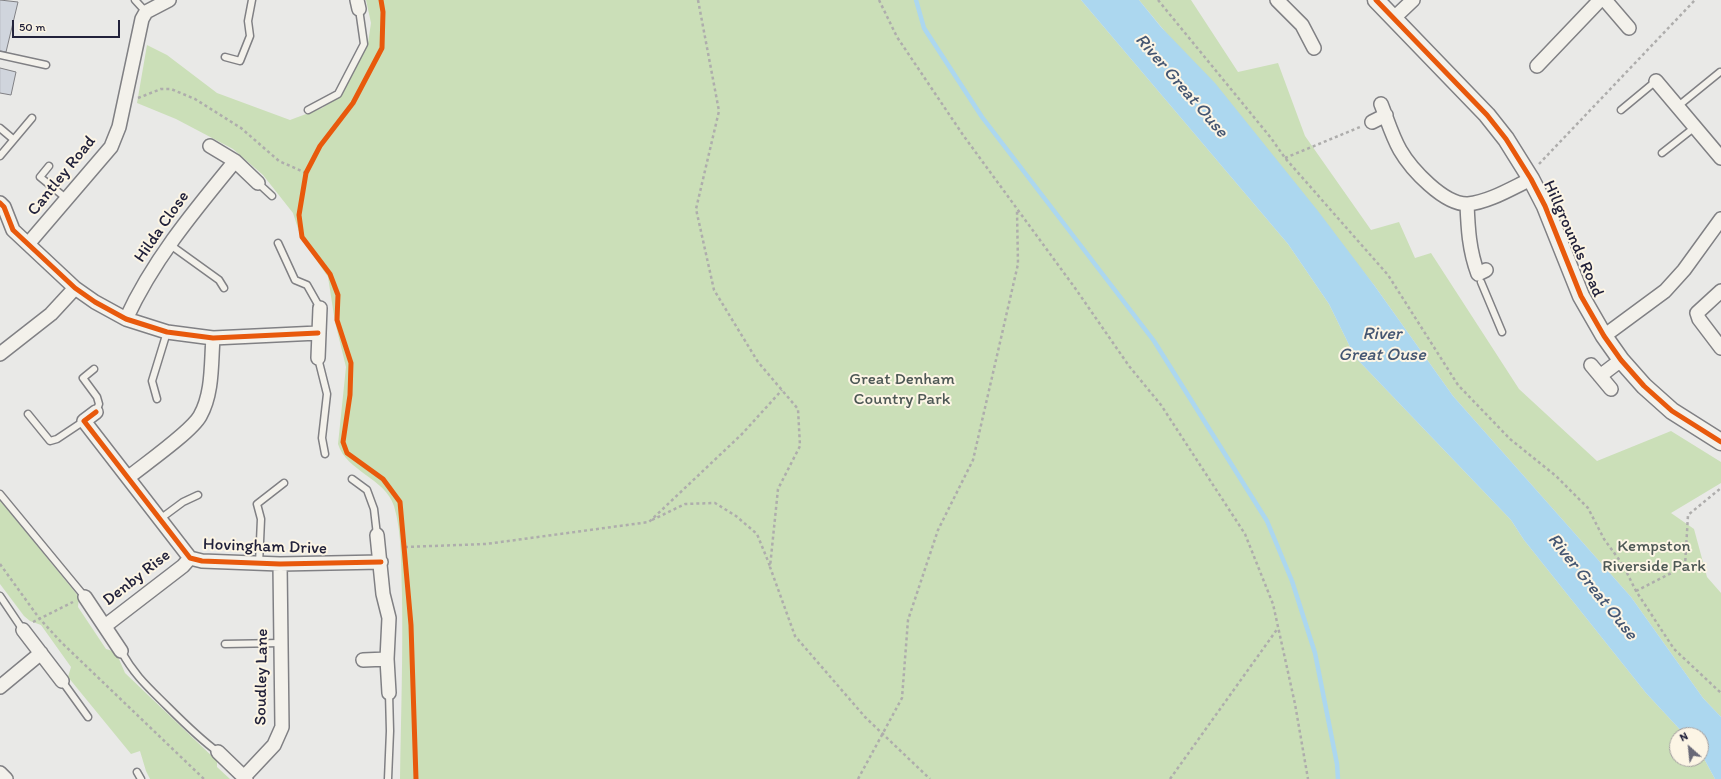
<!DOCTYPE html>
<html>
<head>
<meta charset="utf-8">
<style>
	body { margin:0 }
	#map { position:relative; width:1721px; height:779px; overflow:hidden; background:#e9e9e7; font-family:Itim,sans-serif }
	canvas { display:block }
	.north { position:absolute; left:1669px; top:727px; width:40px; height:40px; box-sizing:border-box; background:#fcf5e5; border:1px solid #a5a1a1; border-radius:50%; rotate:333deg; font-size:11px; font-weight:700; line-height:16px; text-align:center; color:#22223b }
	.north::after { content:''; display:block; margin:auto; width:14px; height:18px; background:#686877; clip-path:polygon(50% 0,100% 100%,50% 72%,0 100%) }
	.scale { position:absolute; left:12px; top:20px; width:108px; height:18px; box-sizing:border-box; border:2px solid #22223b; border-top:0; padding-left:5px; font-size:12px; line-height:14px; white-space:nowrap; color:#22223b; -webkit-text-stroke:3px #fcf5e5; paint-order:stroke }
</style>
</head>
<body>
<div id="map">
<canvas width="1721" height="779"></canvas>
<div class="north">N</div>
<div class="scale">50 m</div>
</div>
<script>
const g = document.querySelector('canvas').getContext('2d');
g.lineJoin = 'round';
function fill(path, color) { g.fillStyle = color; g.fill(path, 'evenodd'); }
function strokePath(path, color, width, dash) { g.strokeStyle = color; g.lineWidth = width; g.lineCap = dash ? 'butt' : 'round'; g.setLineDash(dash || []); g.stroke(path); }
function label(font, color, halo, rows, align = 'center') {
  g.font = font + ' Itim,sans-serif'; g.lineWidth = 4; g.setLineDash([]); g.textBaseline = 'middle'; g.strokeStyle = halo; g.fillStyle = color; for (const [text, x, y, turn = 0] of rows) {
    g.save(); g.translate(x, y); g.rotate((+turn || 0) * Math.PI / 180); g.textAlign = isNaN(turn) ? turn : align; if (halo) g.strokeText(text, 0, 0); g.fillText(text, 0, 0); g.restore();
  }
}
const green = new Path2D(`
	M366 0H1081L1288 244 1329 304 1355 357 1511 520 1524 540 1646 693 1685 735H1677V759H1701V753L1715 779H400C401 717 403 655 402 594 401 567 402 532 394 506 385 478 346 471 338 444L346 367 335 322 328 277 301 238 293 213 263 175 233 149 176 119 137 103 147 45 167 55 217 93 290 120 322 108 340 96 368 43 371 23Z
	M1139 0H1191L1238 72 1278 63 1305 136 1371 230 1399 222 1415 258 1431 253 1519 389 1597 461 1671 431 1721 462V483L1671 513 1694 529 1707 577 1721 593V717L1703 698 1631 597 1453 396 1374 285Z
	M0 500 79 597 78 607 106 649 116 652 125 673 217 761V767L230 779H150L146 771 140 751 131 754 68 677 71 667 41 625 30 621 24 616 0 584Z`);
const water = new Path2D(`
	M1081 0H1139L1161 27 1215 83 1318 211 1374 285 1453 396 1631 597 1703 698 1721 717V779H1715L1701 753V735H1685L1646 693 1524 540 1511 520 1355 357 1329 304 1288 244Z`);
const stream = new Path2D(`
	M916 0 924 28 982 117 1154 341 1267 521 1292 581 1315 653 1337 764 1338 779`);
const building = new Path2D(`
	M0 0 18 2 6 52 0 51Z
	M0 68 16 72 11 95 0 93Z`);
const path = new Path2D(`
	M698 0 719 111 696 209 714 290 758 362 798 409 800 446 778 489 770 567 795 636 865 717 930 779
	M879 0 897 37 963 135 1075 288 1129 366 1161 405 1245 534 1273 604 1295 704 1308 779
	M1158 0 1271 138 1285 158 1388 275 1458 385 1510 439 1556 476 1588 508 1604 539 1623 565 1636 591 1674 649 1721 693
	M138 98 161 89H171L195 99 241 128 279 161 306 173
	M1285 158 1360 127
	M1539 164 1695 0
	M652 520 685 504 715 503 736 516 757 534 770 566
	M405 547 486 544 649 522 742 434 782 390
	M0 564 39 618 61 642 204 779
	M1636 591 1685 566 1688 515 1721 488
	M33 622 73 602
	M858 779 902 698 908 620 938 530 973 460 1018 264 1017 211
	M1170 779 1278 628`);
const service = new Path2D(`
	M135 0 146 12
	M0 55 46 65
	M225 57 240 61 250 36 248 21 252 0
	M1677 107 1720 72
	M308 110 338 94 364 44 359 9
	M1621 110 1656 81
	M0 128 13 139
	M1662 153 1695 127
	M0 156 32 118
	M49 166 40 177 67 199
	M258 183 272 196
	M278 243 295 280 307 285 320 308
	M169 244 219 280 224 288
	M1481 282 1502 332
	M318 358 327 394 322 438 325 454
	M94 369 83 378 97 397 99 404 96 412
	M157 399 152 381 167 332
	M28 414 50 441 57 439 84 421
	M352 479 367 490 374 509 377 535
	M0 494 85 597
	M160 519 183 502 198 495
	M259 564 261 519 257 504 284 483
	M0 596 23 630
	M225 644 281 643
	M121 651C135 676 148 687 168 707 184 723 200 739 218 752
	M62 681 88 717
	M137 772 141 779
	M388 779 390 731 389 693`);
const minor = new Path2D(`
	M357 0 359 9
	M1277 0 1302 25 1314 48
	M1605 0 1629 28
	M1394 18 1413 0
	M1537 66 1600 0
	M1656 81 1721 158
	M1381 104C1387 119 1392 136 1400 150 1411 169 1444 205 1468 204 1489 202 1512 188 1531 179
	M1372 122 1386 115
	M210 146 235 161 258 183
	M0 203 4 207 13 230 75 288 95 302 126 319 167 332 213 338 318 333
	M1467 204C1468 228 1469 250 1478 274L1486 270
	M28 244 111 147 119 127 142 19 146 12 169 0
	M1721 291 1697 313 1699 319 1721 348
	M126 319C153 260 194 211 235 161
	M1604 336 1665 291 1684 270 1721 219
	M0 354 51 314 75 288
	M318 358 320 308
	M1591 365 1611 389
	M1600 376 1621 360
	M96 412 84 421 190 558 202 561 280 564 381 562
	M129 477C145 464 191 432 200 416 213 393 211 363 213 338
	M377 535 383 594 389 618 387 659 389 693
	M85 597 121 651
	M105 626 183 566 190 558
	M23 630 62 681
	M363 660 387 659
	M0 687 41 653
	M218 752 246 779
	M0 773 6 779
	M244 777 274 745 282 727 280 564`);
const tertiary = new Path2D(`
	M1376 0 1487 115 1506 139 1531 179 1545 206 1581 296 1604 336 1621 360 1644 386 1672 411 1721 442`);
const cycleway = new Path2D(`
	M381 0 383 12 382 48 353 103 320 146 306 173 299 215 302 237 330 274 338 295 337 320 351 363 350 395 343 442 347 453 383 479 400 502 411 625 416 779
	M1376 0 1487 115 1506 139 1531 179 1545 206 1581 296 1604 336 1621 360 1644 386 1672 411 1721 442
	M0 203 4 207 13 230 75 288 95 302 126 319 167 332 213 338 318 333
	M96 412 84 421 190 558 202 561 280 564 381 562`);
const streetNames = [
	["Cantley Road",62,176,-51],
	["Hilda Close",162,227,-55],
	["Hillgrounds Road",1573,239,66],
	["Hovingham Drive",265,547,2],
	["Denby Rise",137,578,-38],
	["Soudley Lane",262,677,-89]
];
const parkNames = [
	["Great Denham",902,380],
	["Country Park",902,400],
	["Kempston",1654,547],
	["Riverside Park",1654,567]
];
const waterNames = [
	["River Great Ouse",1181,86,49],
	["River",1382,334],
	["Great Ouse",1382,355],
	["River Great Ouse",1592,587,51]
];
fill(green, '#cbdfb8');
fill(water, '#acd7ef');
strokePath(stream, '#acd7ef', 4.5);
fill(building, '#d0d5dd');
strokePath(building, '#808084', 1);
strokePath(service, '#808084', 9);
strokePath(minor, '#808084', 16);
strokePath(tertiary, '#808084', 19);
strokePath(path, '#aeadac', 2.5, [3, 3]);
strokePath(service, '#f3f1eb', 6);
strokePath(minor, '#f3f1eb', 13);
strokePath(tertiary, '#f3f1eb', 16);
strokePath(cycleway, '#e8590c', 5);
label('17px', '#22223b', '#fcf5e5', streetNames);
label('17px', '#4d5855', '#fcf5e5', parkNames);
label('italic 18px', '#445672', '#fcf5e5', waterNames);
</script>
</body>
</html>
